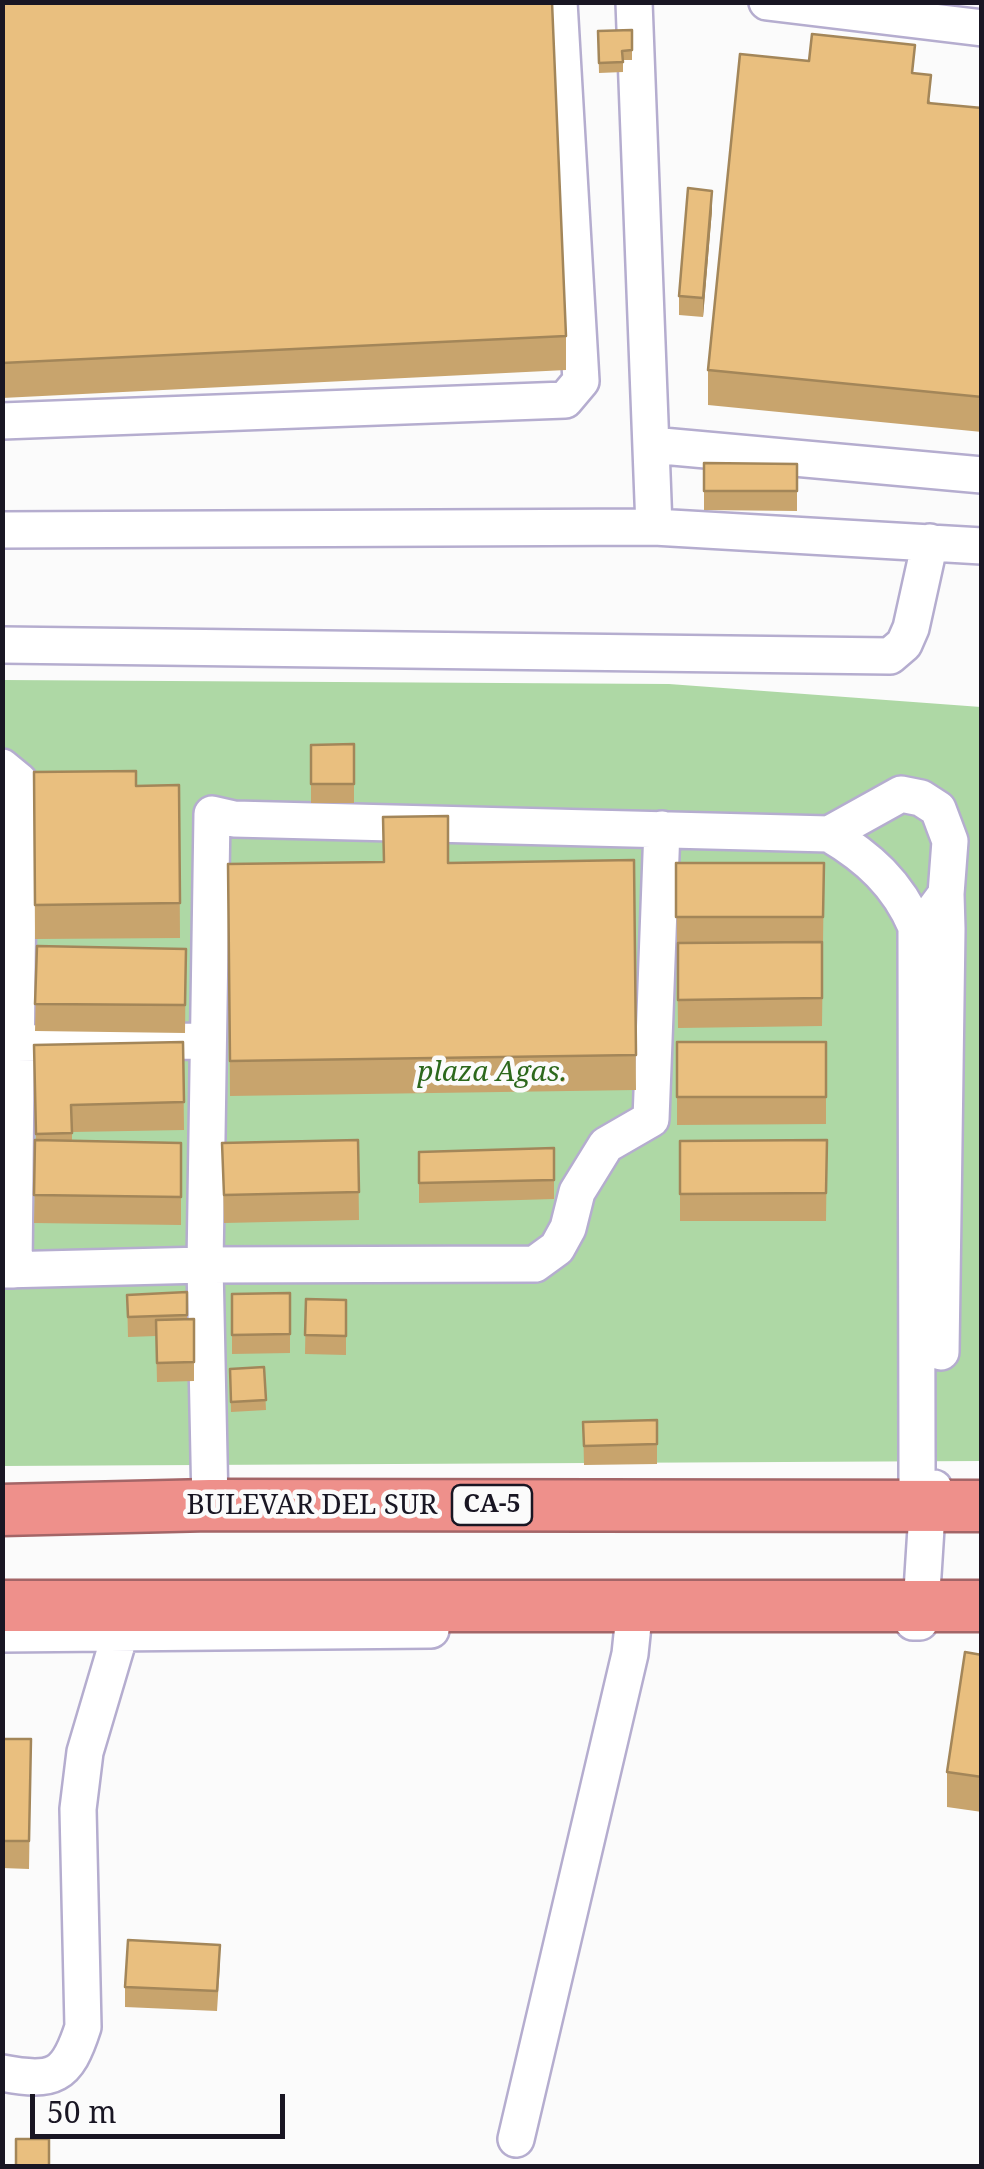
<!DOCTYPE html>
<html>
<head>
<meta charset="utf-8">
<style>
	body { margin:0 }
	#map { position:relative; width:984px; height:2169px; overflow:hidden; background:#fbfbfb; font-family:"Noto Serif",serif }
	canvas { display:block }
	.frame { position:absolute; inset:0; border:5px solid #191623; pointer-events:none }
	.scale { position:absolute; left:30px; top:2094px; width:255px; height:45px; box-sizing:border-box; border:5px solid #191623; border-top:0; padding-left:12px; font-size:30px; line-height:35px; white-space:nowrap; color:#191623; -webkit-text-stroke:8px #fbfbfb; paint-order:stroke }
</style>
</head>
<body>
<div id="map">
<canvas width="984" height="2169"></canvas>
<div class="frame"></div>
<div class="scale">50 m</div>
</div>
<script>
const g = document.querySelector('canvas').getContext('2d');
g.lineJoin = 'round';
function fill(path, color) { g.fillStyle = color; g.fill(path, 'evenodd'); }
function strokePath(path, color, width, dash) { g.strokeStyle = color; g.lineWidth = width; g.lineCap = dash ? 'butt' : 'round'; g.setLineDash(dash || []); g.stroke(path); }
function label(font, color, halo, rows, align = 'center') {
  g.font = font + ' "Noto Serif",serif'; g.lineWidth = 9; g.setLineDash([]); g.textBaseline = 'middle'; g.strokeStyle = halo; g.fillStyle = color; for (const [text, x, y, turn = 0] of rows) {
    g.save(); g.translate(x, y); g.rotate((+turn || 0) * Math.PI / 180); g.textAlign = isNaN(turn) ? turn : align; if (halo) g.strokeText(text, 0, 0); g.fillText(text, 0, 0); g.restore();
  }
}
const green = new Path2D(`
	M3 680 669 684 981 707V1461L3 1466Z`);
const minor = new Path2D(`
	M634 2 654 527
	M767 2 982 28
	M2 421 565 400 581 381 559 2
	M651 445 982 475
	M2 530 654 527 982 546
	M2 645 890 656 904 644 911 628 930 542
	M2 767 19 781 14 1270
	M829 834 901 794 921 798 938 809 950 841 946 894 932 913
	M16 1043 208 1041
	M2 1270 205 1265 535 1264 557 1248 568 1228 577 1192 606 1145 651 1119 662 829
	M941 1352 947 929 946 894
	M210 1505 205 1265 212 814 234 819 829 834C868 857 898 884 916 927L917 1457V1482L928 1497
	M913 1622H920L928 1497 934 1488
	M2 1634 431 1630
	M2 2073C54 2083 67 2077 83 2027L78 1809 85 1752 120 1634 121 1613
	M516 2139 630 1654 635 1606`);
const highway = new Path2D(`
	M2 1510 210 1505 982 1506
	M2 1606H982`);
const wall = new Path2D(`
	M2 2 566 336V370L2 398Z
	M632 30V60H623V72L599 73 598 31Z
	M915 74 931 103 982 108V432L708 405V370Z
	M712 210 703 317 679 315V296Z
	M704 463 797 464V511L704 510Z
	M354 744V803H311V745Z
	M34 772 136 786 179 785 180 938 35 939Z
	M634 860 636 1090 230 1096 228 864 448 863Z
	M676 863H824L822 1026 678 1028Z
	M37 946 186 949 185 1033 35 1031Z
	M183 1042 184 1130 72 1132V1141L181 1143V1225L34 1223 36 1140 34 1045Z
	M677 1042H826V1124L677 1125Z
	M358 1140 359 1220 224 1223 222 1143Z
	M827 1140 826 1221H680V1141Z
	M554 1148V1199L419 1203V1152Z
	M187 1292V1319H194V1381L157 1382 156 1336 128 1337 127 1295Z
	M290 1293V1353L232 1354V1294Z
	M306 1299 346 1300V1355L305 1354Z
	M264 1367 266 1410 231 1412 230 1369Z
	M657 1420V1464L584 1465 583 1422Z
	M982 1655V1812L947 1807V1772Z
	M2 1739H31L29 1869 2 1868Z
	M220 1964 217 2011 125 2007V1987Z`);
const shadedWall = new Path2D(`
	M712 191V210L703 317V298Z`);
const building = new Path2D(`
	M2 2H552L566 336 2 363Z
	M632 30V50L622 51 623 62 599 63 598 31Z
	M812 34 915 45 912 73 931 75 928 103 982 108V397L708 370 740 54 809 61Z
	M688 188 712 191 703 298 679 296Z
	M704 463 797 464V491H704Z
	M354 744V784H311V745Z
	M136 771V786L179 785 180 903 35 905 34 772Z
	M448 816V863L634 860 636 1055 230 1061 228 864 384 862 383 817Z
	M676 863H824L823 917H676Z
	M822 942V998L678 1000V943Z
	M37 946 186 949 185 1005 35 1004Z
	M183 1042 184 1102 71 1105 72 1133 36 1134 34 1045Z
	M677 1042H826V1097H677Z
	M35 1140 181 1143V1197L34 1195Z
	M358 1140 359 1192 224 1195 222 1143Z
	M827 1140 826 1193 680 1194V1141Z
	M554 1148V1180L419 1183V1152Z
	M187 1292V1315L128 1317 127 1295Z
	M290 1293V1334L232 1335V1294Z
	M306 1299 346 1300V1336L305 1335Z
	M194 1319V1362L157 1363 156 1320Z
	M264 1367 266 1400 231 1402 230 1369Z
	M657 1420V1444L584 1446 583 1422Z
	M965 1652 982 1655V1777L947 1772Z
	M2 1739H31L29 1841H2Z
	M128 1940 220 1945 217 1991 125 1987Z
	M16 2139H49V2166H16Z`);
const shields = [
	[492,1505,80]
];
const shieldNames = [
	["CA-5",492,1505]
];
const parkNames = [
	["plaza Agas.",492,1073]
];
const streetNames = [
	["BULEVAR DEL SUR",312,1506]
];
fill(green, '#aed8a5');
strokePath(minor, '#b5adcf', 40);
strokePath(highway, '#a36567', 55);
strokePath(minor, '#fff', 35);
strokePath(highway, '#ee908b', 50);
fill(wall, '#c8a46d');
fill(shadedWall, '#a38659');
fill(building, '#e9bf7f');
strokePath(building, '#a38659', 2.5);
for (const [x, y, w] of shields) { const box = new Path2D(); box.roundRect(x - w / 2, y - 20, w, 40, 8); g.fillStyle = '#fbfbfb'; g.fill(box); strokePath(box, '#191623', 2.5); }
label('bold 25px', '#191623', null, shieldNames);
label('italic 28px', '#2c681c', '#fbfbfb', parkNames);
label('28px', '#191623', '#fbfbfb', streetNames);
</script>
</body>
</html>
